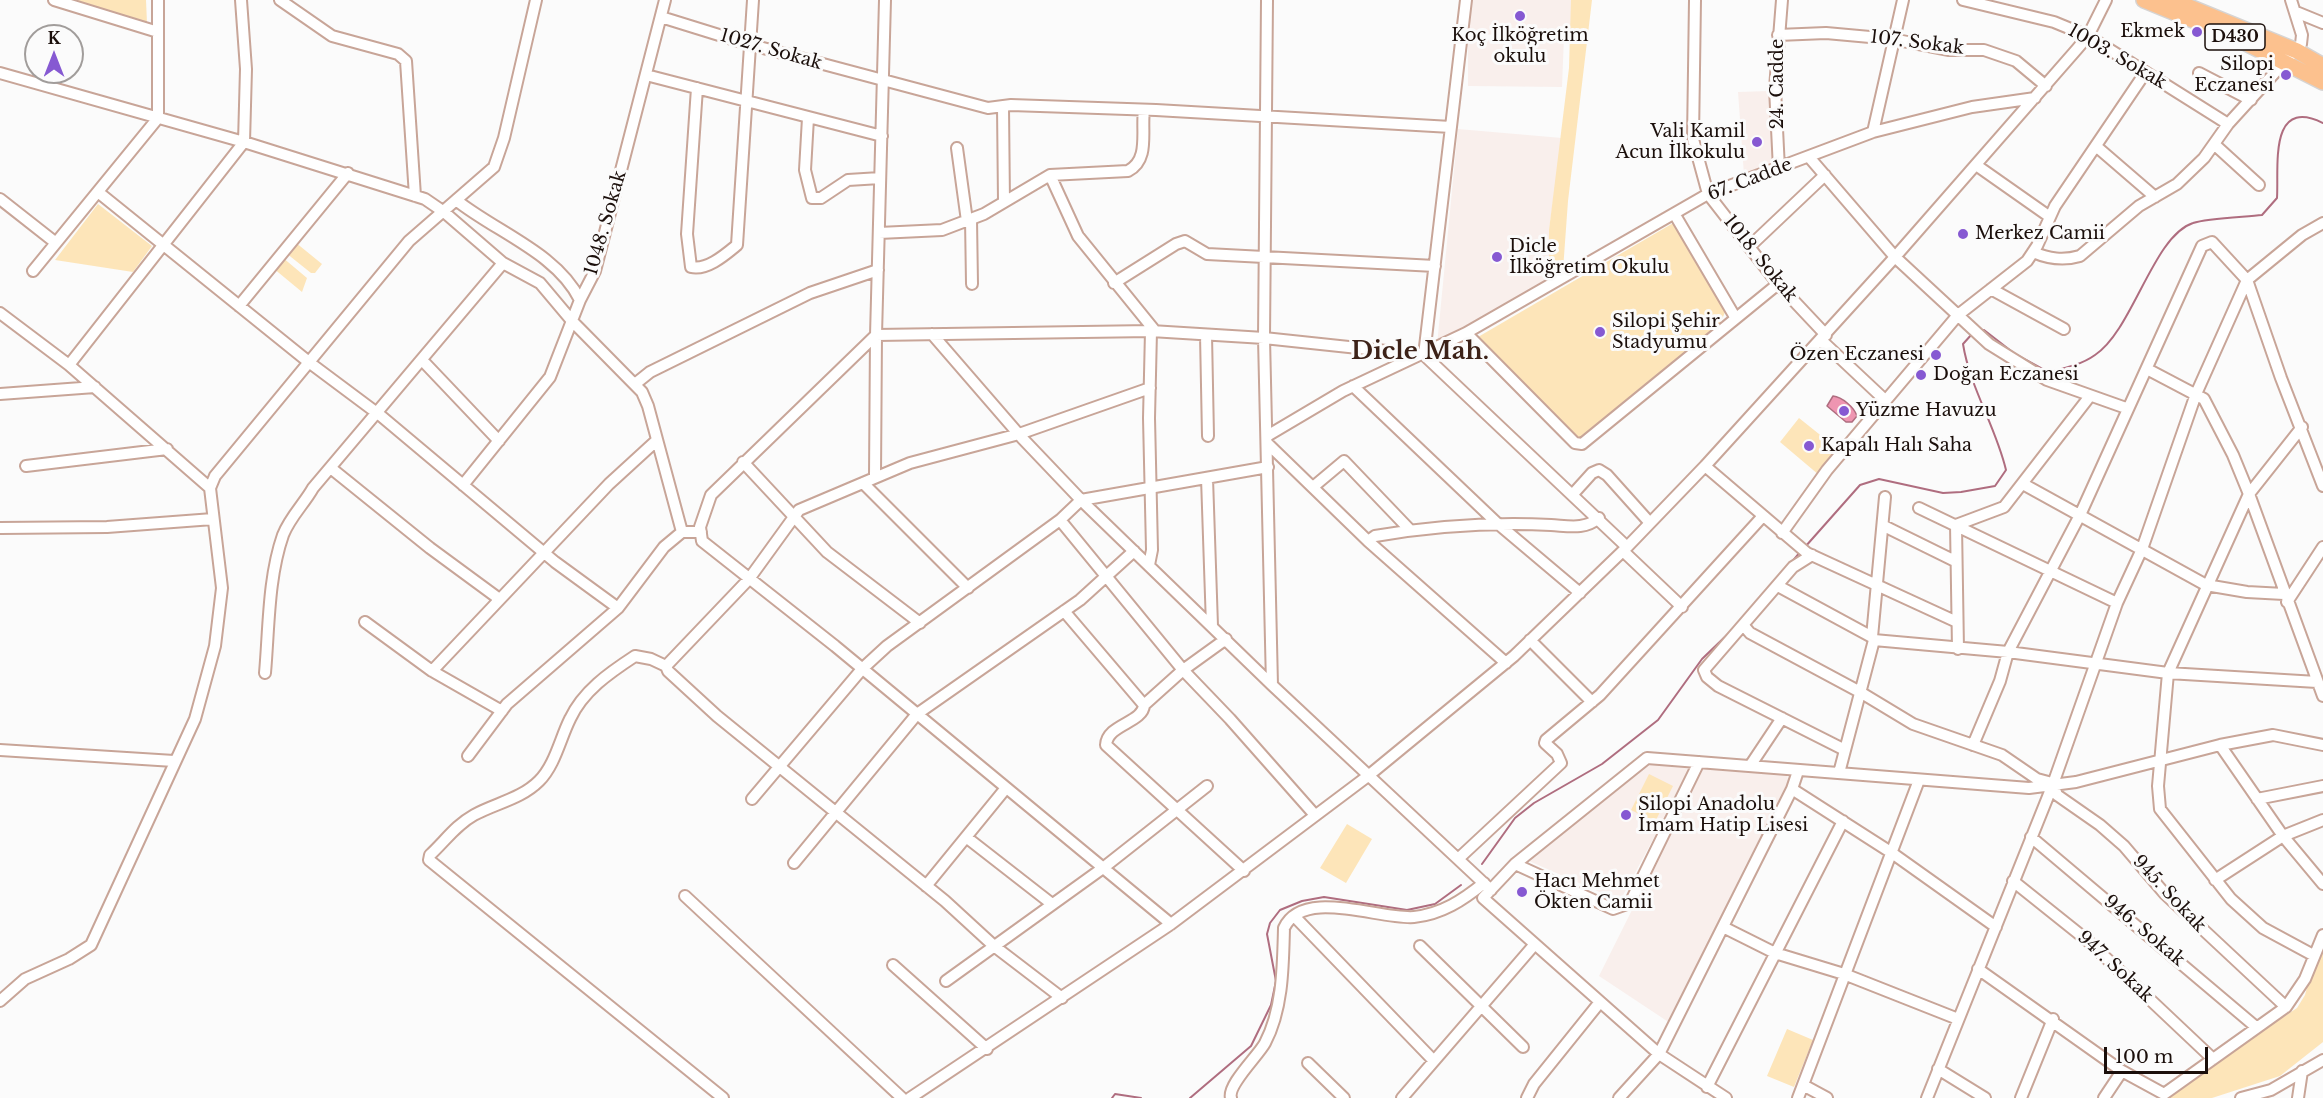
<!DOCTYPE html>
<html>
<head>
<meta charset="utf-8">
<style>
	body { margin:0 }
	#map { position:relative; width:2323px; height:1098px; overflow:hidden; background:#fbfbfb; font-family:"Libre Baskerville",serif }
	canvas { display:block }
	.north { position:absolute; left:24px; top:24px; width:60px; height:60px; box-sizing:border-box; background:#fbfbfb; border:2px solid #a19d9b; border-radius:50%; rotate:0deg; font-size:16px; font-weight:700; line-height:24px; text-align:center; color:#1b0f0b }
	.north::after { content:''; display:block; margin:auto; width:21px; height:27px; background:#8659d2; clip-path:polygon(50% 0,100% 100%,50% 72%,0 100%) }
	.scale { position:absolute; left:2104px; top:1047px; width:104px; height:27px; box-sizing:border-box; border:3px solid #1b0f0b; border-top:0; padding-left:8px; font-size:18px; line-height:21px; white-space:nowrap; color:#1b0f0b; -webkit-text-stroke:4px #fbfbfb; paint-order:stroke }
</style>
</head>
<body>
<div id="map">
<canvas width="2323" height="1098"></canvas>
<div class="north">K</div>
<div class="scale">100 m</div>
</div>
<script>
const g = document.querySelector('canvas').getContext('2d');
g.lineJoin = 'round';
function fill(path, color) { g.fillStyle = color; g.fill(path, 'evenodd'); }
function strokePath(path, color, width, dash) { g.strokeStyle = color; g.lineWidth = width; g.lineCap = dash ? 'butt' : 'round'; g.setLineDash(dash || []); g.stroke(path); }
function label(font, color, halo, rows, align = 'center') {
  g.font = font + ' "Libre Baskerville",serif'; g.lineWidth = 6; g.setLineDash([]); g.textBaseline = 'middle'; g.strokeStyle = halo; g.fillStyle = color; for (const [text, x, y, turn = 0] of rows) {
    g.save(); g.translate(x, y); g.rotate((+turn || 0) * Math.PI / 180); g.textAlign = isNaN(turn) ? turn : align; if (halo) g.strokeText(text, 0, 0); g.fillText(text, 0, 0); g.restore();
  }
}
const built = new Path2D(`
	M1470 0H1571V33L1466 35Z
	M1564 36 1562 87 1468 86V41Z
	M1769 91 1775 162 1773 165 1744 175 1738 92Z
	M1458 129 1562 138 1549 230V284L1437 345Z
	M1647 763 1691 768 1620 901 1529 861Z
	M1703 768 1786 775 1790 781 1744 868 1670 1023 1599 976Z`);
const green = new Path2D(`
	M71 0H146L147 23Z
	M1571 0H1592L1568 201 1563 270 1549 284V230L1569 68Z
	M98 204 152 246 133 272 55 260Z
	M1675 222 1726 310 1719 326 1579 438 1478 337Z
	M295 242 322 264 315 273H311L286 253Z
	M282 257 307 278 302 292 273 268Z
	M1799 418 1839 450 1819 475 1780 442Z
	M1649 774 1673 786 1655 822 1631 810Z
	M1347 824 1372 839 1346 883 1320 868Z
	M2323 943V1042L2280 1076 2212 1098H2169L2219 1060 2297 1008 2305 995 2316 954Z
	M1787 1029 1813 1040 1794 1087 1767 1076Z`);
const water = new Path2D(`
	M1833 396C1842 397 1854 407 1857 416L1852 422H1846L1827 406Z`);
const stream = new Path2D(`
	M1980 331 1984 330 2015 354 2048 372C2065 368 2081 365 2095 355 2133 330 2153 236 2193 223 2207 218 2244 217 2262 215L2277 198C2279 168 2268 96 2323 123
	M1805 547 1860 485 1879 479 1943 493 1961 492 1995 486 2006 470C1996 427 1970 388 1963 344L1972 334
	M1791 563 1801 551
	M1482 864 1515 818 1534 803 1602 764 1658 720 1702 659 1730 632
	M1112 1098 1115 1094 1141 1098
	M1190 1098 1251 1046 1271 1005 1276 981 1267 934 1270 923 1280 910 1302 901 1324 897 1407 910 1435 904 1461 885`);
const minor = new Path2D(`
	M54 0 158 32
	M280 0 332 36 398 54 406 61 415 196
	M1267 0 1264 338 1272 685
	M1695 0 1693 139 1708 194 1778 284 1826 335
	M1963 0 2054 22 2088 36 2228 124
	M2296 12 2323 23
	M661 17 748 44 988 108 1011 105 1156 110 1451 127
	M1778 35 1826 33 1892 39 1948 50H1984L2016 61 2046 86
	M0 73 244 142 425 199 444 212 503 263 540 283 572 321 642 392 648 406 682 532
	M2199 73 2251 100
	M646 75 882 136
	M697 88 687 234 691 267C707 271 726 254 737 245L753 0
	M1003 107 1004 202
	M808 118 805 170 812 198H821L848 180 880 178
	M1873 132 1903 0
	M2214 144 2259 185
	M2097 147 2155 197
	M957 148 967 221
	M1809 157 1895 257 1989 344 2047 380 2126 408
	M1976 165 2050 217
	M1779 169 1775 88 1782 0
	M1050 175 1078 236 1155 331
	M98 192 310 363 381 416 555 562 618 608
	M0 199 56 243
	M456 200C496 232 557 253 580 300
	M1675 215 1735 317
	M971 219 972 284
	M879 233 942 230 984 214 1050 175 1128 171C1150 160 1141 131 1144 110
	M1749 247 1825 175
	M2033 252C2049 259 2063 261 2080 256L2139 206 2177 184 2204 158 2228 124 2301 44 2302 35 2291 0
	M33 271 158 118V0
	M1114 283 1176 244 1185 241 1207 254 1435 266
	M1991 289 2064 329
	M239 306 348 173
	M0 313 69 365 210 488
	M1466 333 1575 443 1582 444 1778 284
	M932 334 1022 438 1083 502 1272 685 1491 890
	M1206 335 1208 436
	M1821 340 1886 401
	M1424 355 1466 0
	M422 360 499 441
	M69 365 244 142 246 69 241 0
	M2147 369 2204 399 2233 455 2249 494 2323 696
	M635 384 650 372 810 293 878 270
	M1353 386 1497 523 1580 593
	M0 394 95 387
	M2302 427 2249 494 2168 673 2158 786 2160 809 2231 899 2263 928 2313 955
	M1267 436 1343 391 1466 333 1708 194 1873 132 1972 107 2035 98
	M1267 443 1368 541 1506 663
	M743 462 827 552 920 623
	M26 466 167 449
	M1705 466 1807 553 1957 622
	M332 469 430 548 498 598
	M875 476 876 335 885 0
	M1207 478 1212 626
	M863 483 968 588
	M2023 484 2206 585 2247 592 2284 594
	M463 485 550 377 580 300 595 271 665 0
	M1313 487 1344 461 1410 530
	M1573 494 1592 473 1599 470 1607 475 1650 523
	M1919 508 2117 603
	M1060 520 1183 670 1230 719 1314 814
	M1884 526 1955 561
	M0 528 107 527 213 519
	M1782 533 1827 470 1958 315 2027 261 2037 246 2055 206 2145 73
	M1368 541 1375 536C1434 526 1491 522 1551 525 1569 526 1584 530 1599 518
	M1623 551 1682 607
	M1812 555 1793 567 1704 670 1707 677 1718 686 1843 749
	M1149 565 1152 550 1149 418 1151 331
	M1778 586 1872 637
	M2287 602 2323 547
	M1064 611 1144 705C1143 723 1107 724 1106 745L1244 871
	M365 622 432 671 502 711
	M1744 626 1750 633 1860 692 1913 724 2002 755 2037 779 2052 783
	M1530 640 1592 702
	M1874 640 2008 652 2168 673 2317 682
	M1958 649 1956 525 2004 507 2090 396
	M666 666 749 579 799 510 910 463 1019 434 1150 388
	M432 671 609 484 656 441
	M265 673C269 628 268 578 283 535 290 517 304 504 313 488L503 263
	M1144 705 1183 670 1226 639
	M1973 745 2000 681 2008 652 2080 515 2202 246 2212 242 2247 280 2281 378 2323 486
	M2220 745 2283 836 2323 884
	M0 750 174 761
	M468 756 507 704 618 608 664 547 682 532H701
	M1750 766 1782 718
	M1839 773 1874 640 1872 637 1885 497
	M2053 784 2057 795 2100 825 2124 846 2165 894 2286 1007
	M1792 789 1892 853 1996 927
	M752 799 862 669 887 646 1060 520 1081 500 1268 467
	M2257 799 2323 786
	M966 837 1052 904
	M2031 837 2256 1027
	M1458 859 1561 763 1557 754 1545 743 1546 740 1600 695 1763 516
	M794 863 917 714 1080 600 1134 551
	M1515 864 1613 909 1630 903 1699 762
	M2215 880 2283 836 2323 820
	M2013 881 2088 941 2213 1059
	M926 886 1006 788
	M685 896 902 1098
	M1294 916 1434 1061
	M1171 924 835 646 702 541 700 527 711 495 876 335 1151 331 1264 338 1424 355 1627 547
	M1723 927 1775 953 1844 974 1958 1019
	M1420 946 1523 1047
	M893 965 987 1049
	M1978 969 2122 1071 2164 1094 2286 1007 2305 979 2323 935
	M946 981 1103 868 1207 786
	M0 1001 25 979 69 959 91 945 195 719 215 646 222 588 210 488 215 476 409 241 494 167 504 138 536 0
	M1308 1063 1344 1098
	M1938 1069 1985 1098
	M1803 1085 1827 1098
	M1707 1087 1843 821
	M723 1098 429 860 430 855C445 841 456 825 474 815 496 803 521 799 539 781 555 765 560 739 570 719 583 691 609 673 635 656L651 659 666 666 668 671 717 716 945 901 994 946 1062 998
	M910 1098 1171 924 1368 776 1514 656 1627 547 1705 466 1895 257 2077 49 2088 36 2106 0
	M1231 1098C1227 1085 1258 1056 1265 1043 1283 1009 1283 966 1284 928 1303 887 1380 920 1414 917 1442 914 1463 900 1484 883
	M1402 1098 1535 944
	M1527 1098 1534 1084 1600 1002
	M1619 1098 1659 1054 1792 789 1798 771
	M1726 1098 1659 1054 1483 898 1515 864 1647 758 2029 788 2076 782 2220 745 2273 735 2323 745
	M1798 1098 1919 780
	M1927 1098 2053 784 2117 603 2142 549 2196 394 2247 280 2302 235 2323 223
	M2021 1098 2053 1019
	M2104 1098 2122 1071
	M2241 1098 2271 1090 2323 1060
	M2298 1098 2302 1071`);
const highway = new Path2D(`
	M2144 0 2232 36 2323 82
	M2172 0 2297 51 2323 66`);
const markers = [
	[1520,16,6,"#8659d2"],
	[2197,32,6,"#8659d2"],
	[2286,75,6,"#8659d2"],
	[1757,142,6,"#8659d2"],
	[1963,234,6,"#8659d2"],
	[1497,257,6,"#8659d2"],
	[1600,332,6,"#8659d2"],
	[1936,355,6,"#8659d2"],
	[1921,375,6,"#8659d2"],
	[1844,411,6,"#8659d2"],
	[1809,446,6,"#8659d2"],
	[1626,815,6,"#8659d2"],
	[1522,892,6,"#8659d2"]
];
const shields = [
	[2235,37,60]
];
const shieldNames = [
	["D430",2235,37]
];
const poiNames = [
	["Ekmek",2185,32,"right"],
	["Koç İlköğretim",1520,36,"center"],
	["okulu",1520,57,"center"],
	["Silopi",2274,65,"right"],
	["Eczanesi",2274,86,"right"],
	["Vali Kamil",1745,132,"right"],
	["Acun İlkokulu",1745,153,"right"],
	["Merkez Camii",1975,234],
	["Dicle",1509,247],
	["İlköğretim Okulu",1509,268],
	["Silopi Şehir",1612,322],
	["Stadyumu",1612,343],
	["Özen Eczanesi",1924,355,"right"],
	["Doğan Eczanesi",1933,375],
	["Yüzme Havuzu",1856,411],
	["Kapalı Halı Saha",1821,446],
	["Silopi Anadolu",1638,805],
	["İmam Hatip Lisesi",1638,826],
	["Hacı Mehmet",1534,882],
	["Ökten Camii",1534,903]
];
const streetNames = [
	["107. Sokak",1917,43,7],
	["1027. Sokak",771,50,16],
	["1003. Sokak",2117,57,30],
	["24. Cadde",1778,84,-90],
	["67. Cadde",1750,180,-21],
	["1048. Sokak",606,223,-74],
	["1018. Sokak",1760,259,51],
	["945. Sokak",2169,894,47],
	["946. Sokak",2144,931,40],
	["947. Sokak",2115,967,43]
];
const districtNames = [
	["Dicle Mah.",1420,352]
];
fill(built, '#f9efec');
fill(green, '#fde5b9');
fill(water, '#ee95b1');
strokePath(water, '#af6d7f', 1.5);
strokePath(stream, '#af6d7f', 2);
strokePath(minor, '#c8a598', 14);
strokePath(highway, '#d6d4d3', 18);
strokePath(minor, '#fff', 10);
strokePath(highway, '#fcc18e', 15);
for (const [x, y, r, color] of markers) { const dot = new Path2D(); dot.arc(x, y, r, 0, 2 * Math.PI); g.fillStyle = color; g.fill(dot); strokePath(dot, '#fbfbfb', 2); }
for (const [x, y, w] of shields) { const box = new Path2D(); box.roundRect(x - w / 2, y - 13, w, 26, 4.5); g.fillStyle = '#fbfbfb'; g.fill(box); strokePath(box, '#1b0f0b', 1.5); }
label('bold 16px', '#1b0f0b', null, shieldNames);
label('18px', '#1b0f0b', '#fbfbfb', poiNames, 'left');
label('18px', '#1b0f0b', '#fbfbfb', streetNames);
label('bold 24px', '#3d2218', '#fbfbfb', districtNames);
</script>
</body>
</html>
